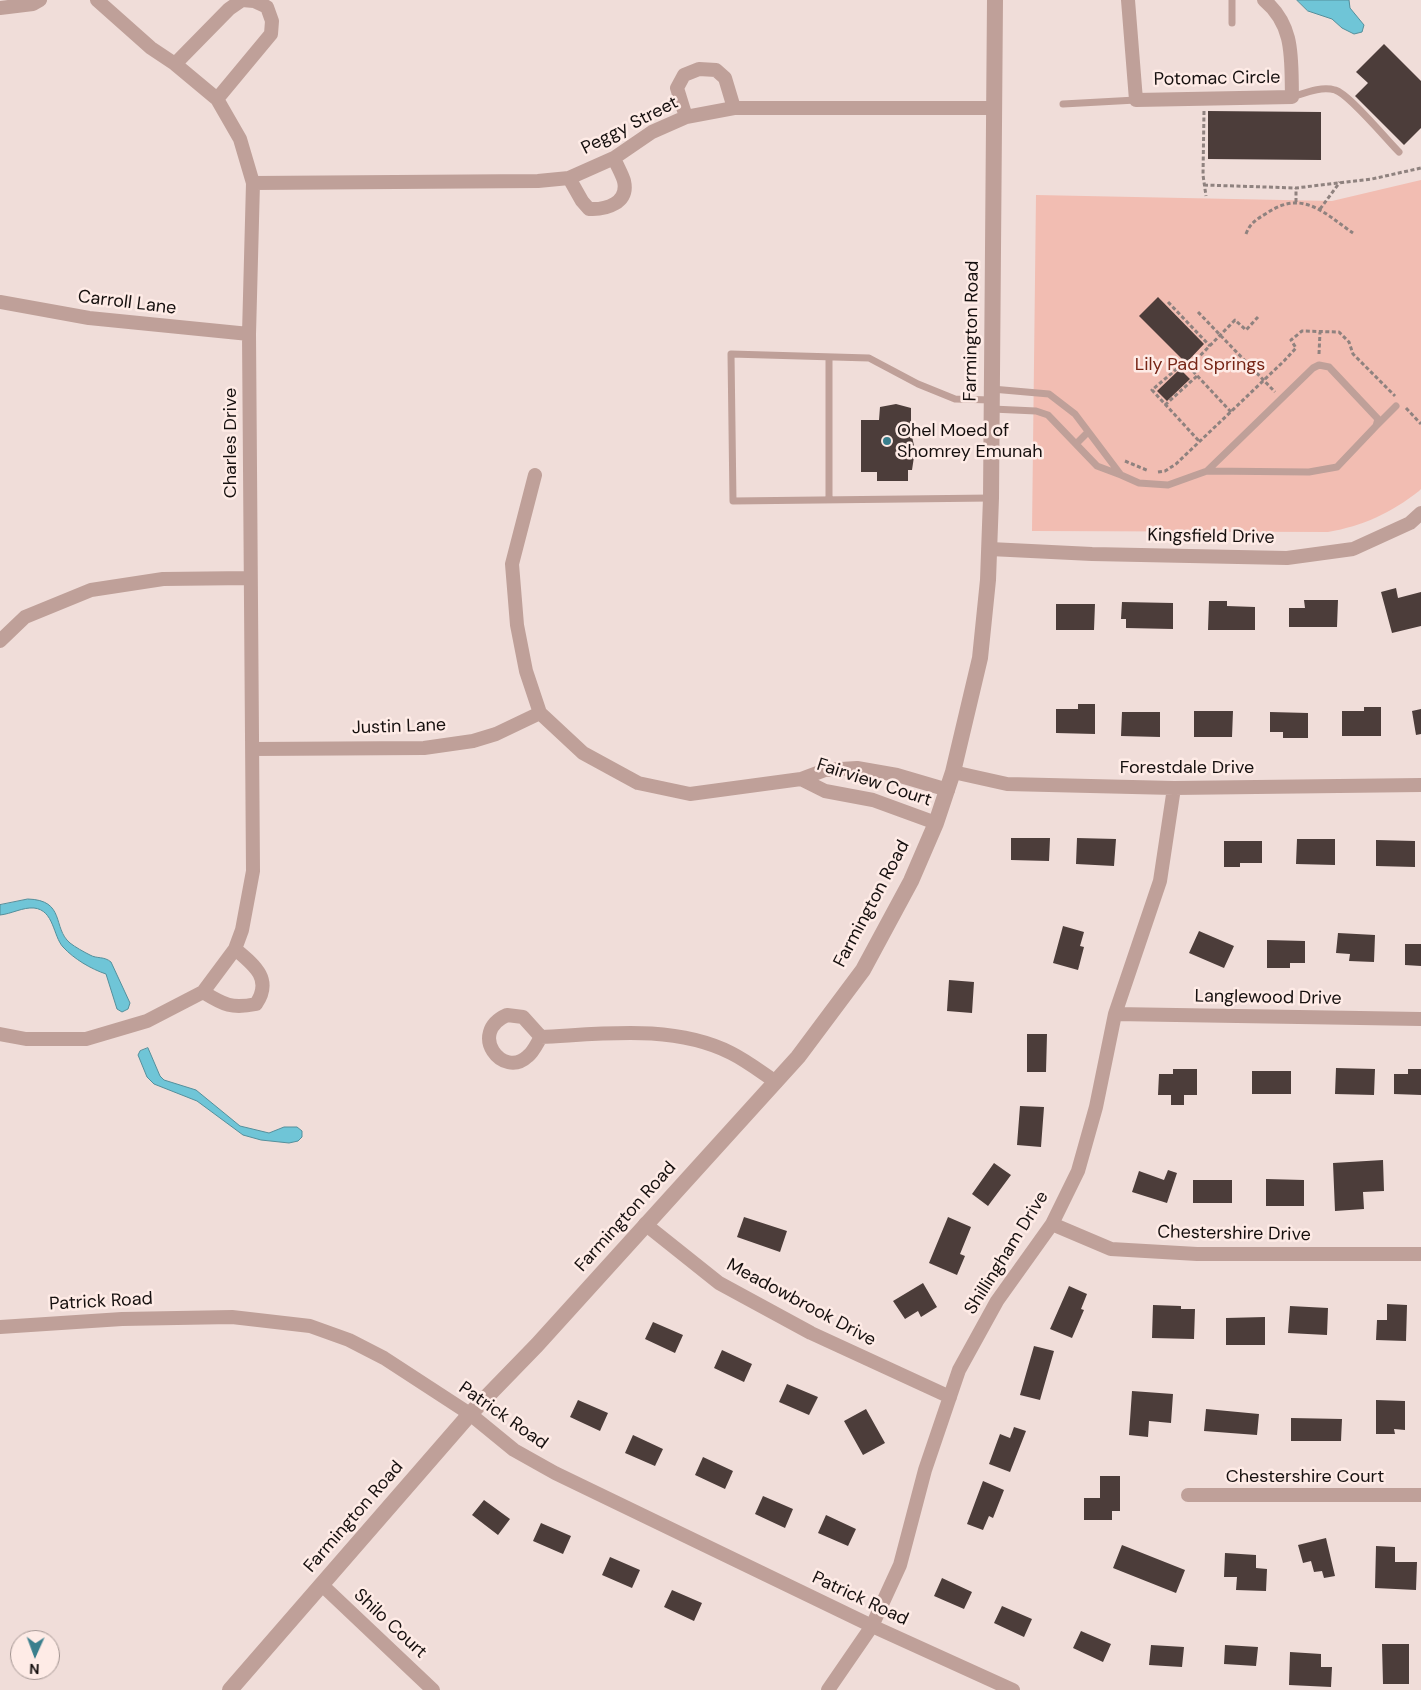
<!DOCTYPE html>
<html>
<head>
<meta charset="utf-8">
<style>
	body { margin:0 }
	#map { position:relative; width:1421px; height:1690px; overflow:hidden; background:#f0ddd9; font-family:"DM Sans",sans-serif }
	canvas { display:block }
	.north { position:absolute; left:10px; top:1630px; width:50px; height:50px; box-sizing:border-box; background:#feebe6; border:1px solid #a19390; border-radius:50%; rotate:182deg; font-size:14px; font-weight:700; line-height:20px; text-align:center; color:#16100f }
	.north::after { content:''; display:block; margin:auto; width:18px; height:22px; background:#3a7f8d; clip-path:polygon(50% 0,100% 100%,50% 72%,0 100%) }
</style>
</head>
<body>
<div id="map">
<canvas width="1421" height="1690"></canvas>
<div class="north">N</div>
</div>
<script>
const g = document.querySelector('canvas').getContext('2d');
g.lineJoin = 'round';
function fill(path, color) { g.fillStyle = color; g.fill(path, 'evenodd'); }
function strokePath(path, color, width, dash) { g.strokeStyle = color; g.lineWidth = width; g.lineCap = dash ? 'butt' : 'round'; g.setLineDash(dash || []); g.stroke(path); }
function label(font, color, halo, rows, align = 'center') {
  g.font = font + ' "DM Sans",sans-serif'; g.lineWidth = 5; g.setLineDash([]); g.textBaseline = 'middle'; g.strokeStyle = halo; g.fillStyle = color; for (const [text, x, y, turn = 0] of rows) {
    g.save(); g.translate(x, y); g.rotate((+turn || 0) * Math.PI / 180); g.textAlign = isNaN(turn) ? turn : align; if (halo) g.strokeText(text, 0, 0); g.fillText(text, 0, 0); g.restore();
  }
}
const green = new Path2D(`
	M1421 180V489L1419 491C1391 513 1363 526 1328 532L1032 531 1036 195 1332 201Z`);
const water = new Path2D(`
	M1297 0H1349L1350 8 1364 25 1362 32 1354 34 1342 28 1332 19 1308 11Z
	M28 899C66 900 52 928 70 943 75 947 84 952 90 955 97 959 104 956 111 962L130 1003 128 1009 122 1012 117 1009 106 974C91 969 74 959 63 947 53 936 54 910 34 908 23 907 11 914 0 915V905Z
	M148 1048 160 1076 164 1080 196 1090 240 1126 269 1133 284 1127H297L302 1131V1137L298 1141 289 1143 261 1140 243 1135 197 1101 154 1084 147 1077 138 1055 140 1051Z`);
const building = new Path2D(`
	M1384 44 1421 81V128L1404 145 1355 96 1368 83 1356 72Z
	M1208 111 1321 112V160L1208 159Z
	M1158 297 1204 344 1186 363 1139 316Z
	M1180 369 1190 379 1167 401 1157 391Z
	M896 404 911 408V432L915 450 912 470H908V481H877V472H861V420H879L880 407Z
	M1396 588 1398 598 1421 592V626L1392 633 1381 592Z
	M1304 600H1338L1337 627H1289V608H1305Z
	M1209 601H1227V606L1255 607V630H1208Z
	M1122 602 1173 603V629L1126 628V619H1121Z
	M1056 604H1095L1094 630H1056Z
	M1078 704H1095V734L1056 733V709H1078Z
	M1364 707H1381V736H1342V711H1364Z
	M1421 709V734L1416 735 1412 711Z
	M1194 711H1233L1232 737H1194Z
	M1122 712H1160V737L1121 736Z
	M1270 712 1308 713V738H1283V732H1270Z
	M1011 838H1050L1049 861 1011 860Z
	M1077 838 1116 839 1114 866 1076 864Z
	M1297 839H1335V865L1296 864Z
	M1376 840 1415 841V867L1376 866Z
	M1224 841H1262V863H1240V867H1224Z
	M1063 926 1084 932 1080 946 1084 947 1078 970 1053 963Z
	M1199 931 1234 946 1224 968 1189 953Z
	M1338 933 1375 935 1374 962 1349 961 1350 954 1336 953Z
	M1267 940 1305 941V963H1290V968H1267Z
	M1405 944H1421V966L1405 965Z
	M949 980 974 982 972 1013 947 1011Z
	M1027 1034H1047L1046 1072H1027Z
	M1336 1068 1375 1069 1374 1095 1335 1094Z
	M1173 1069H1197V1095H1184V1105H1171V1095H1158L1159 1074H1173Z
	M1408 1069H1421V1095L1394 1094V1074H1408Z
	M1252 1071H1291V1094H1252Z
	M1020 1106 1044 1107 1041 1147 1017 1145Z
	M1383 1160 1384 1191 1363 1192 1364 1209 1335 1211 1333 1163Z
	M994 1163 1011 1175 988 1206 972 1194Z
	M1168 1170 1177 1173 1167 1203 1132 1192 1139 1171 1164 1180Z
	M1266 1179 1304 1180V1206H1266Z
	M1193 1180H1232V1203H1193Z
	M744 1217 787 1231 780 1252 737 1237Z
	M948 1217 971 1227 960 1254 965 1256 957 1275 929 1263Z
	M923 1283 937 1307 921 1317 918 1311 905 1319 893 1301Z
	M1069 1286 1087 1294 1081 1309 1084 1310 1072 1338 1050 1329Z
	M1387 1304 1407 1305 1406 1341 1376 1340 1377 1320H1387Z
	M1153 1305 1181 1306V1309H1195L1194 1339 1152 1338Z
	M1290 1306 1328 1308 1327 1335 1288 1333Z
	M1265 1317V1345H1226V1318Z
	M653 1322 683 1335 675 1353 645 1339Z
	M1034 1346 1054 1351 1040 1400 1020 1395Z
	M722 1350 752 1364 744 1382 714 1368Z
	M787 1384 818 1397 809 1415 779 1402Z
	M1132 1391 1173 1394 1171 1423 1149 1421 1148 1437 1129 1435Z
	M578 1400 608 1413 600 1431 570 1417Z
	M1376 1400 1405 1401V1430L1394 1429 1395 1434H1376Z
	M866 1409 885 1443 863 1455 844 1421Z
	M1206 1409 1259 1414 1257 1435 1204 1431Z
	M1291 1418 1342 1419 1341 1441H1291Z
	M1014 1427 1026 1431 1010 1472 989 1464 1000 1434 1010 1438Z
	M633 1435 663 1449 655 1466 625 1453Z
	M703 1457 733 1471 725 1489 695 1475Z
	M1100 1476H1120V1511H1112V1520H1084V1498H1100Z
	M983 1481 1004 1490 993 1518 989 1516 983 1530 967 1524Z
	M763 1496 793 1509 785 1528 755 1514Z
	M484 1500 510 1519 498 1535 472 1515Z
	M826 1515 856 1529 848 1546 818 1533Z
	M541 1523 571 1536 563 1554 533 1541Z
	M1326 1538 1335 1576 1324 1578 1322 1571 1314 1572 1311 1561 1303 1563 1298 1545Z
	M1122 1545 1185 1570 1176 1593 1113 1568Z
	M1376 1546 1395 1547V1562H1417L1416 1590 1375 1588Z
	M1225 1553 1256 1555V1568L1267 1569 1266 1591 1236 1590 1237 1577H1224Z
	M610 1557 640 1570 632 1588 602 1575Z
	M942 1578 972 1592 964 1609 934 1596Z
	M672 1590 702 1603 694 1621 664 1607Z
	M1002 1606 1032 1619 1024 1637 994 1623Z
	M1081 1631 1111 1644 1103 1662 1073 1648Z
	M1382 1644H1409V1684H1383Z
	M1151 1645 1184 1647 1182 1667 1149 1665Z
	M1225 1645 1258 1647 1256 1666 1224 1664Z
	M1290 1652 1321 1654V1667H1332L1331 1687 1289 1685Z`);
const path = new Path2D(`
	M1204 111 1203 175 1206 196
	M1204 185 1296 188 1372 179 1421 168
	M1296 202V188
	M1320 209 1340 182
	M1246 234C1250 223 1257 219 1267 213 1303 189 1324 213 1353 233
	M1168 302 1210 346
	M1198 312 1275 392
	M1319 354 1320 332
	M1189 367 1180 366 1152 390 1199 441
	M1165 405 1197 376
	M1406 408 1421 424
	M1231 412 1189 367 1235 320 1246 330 1258 317
	M1125 461 1149 471
	M1158 472 1165 471 1176 464 1284 361 1296 348 1291 340 1302 331 1339 332 1349 342 1353 354 1395 396`);
const service = new Path2D(`
	M1232 23V0
	M1292 97C1305 93 1321 86 1335 90 1348 93 1387 140 1399 152
	M1063 104 1136 100
	M992 409 1036 411 1048 415 1097 466 1121 475 1075 414 1049 394 992 389
	M1376 426 1396 406
	M1077 443 1088 432
	M1121 475 1139 483 1168 485 1207 471 1309 472 1337 467 1376 426 1378 419 1329 367 1319 365 1313 368 1207 471
	M991 498 733 501 731 354 869 358 918 384 955 399 991 400
	M829 499V357`);
const minor = new Path2D(`
	M1128 0 1136 100 1292 97C1291 59 1295 26 1264 0
	M0 8 33 4 40 0
	M175 64 229 9 242 0
	M217 99 271 34 272 21 267 7 254 1 242 0
	M686 117 677 88 684 75 699 69 716 70 725 78 734 108
	M569 178 582 201 589 209C606 210 629 203 624 181 622 174 617 166 614 158
	M253 183 538 181 569 178 614 158 652 132 686 117 734 108H995
	M0 302 89 318 249 334
	M535 475 512 564 517 625 526 671 540 713 583 753 638 783 690 794 801 779 825 770 857 768 897 775 948 790
	M990 549 1092 554 1287 558 1353 549 1410 523 1421 513
	M0 641 25 617 91 590 163 579 250 578
	M253 749 424 748 473 741 496 734 540 713
	M953 772 1007 784 1174 788 1421 785
	M801 779 825 791 873 800 936 823
	M203 992C224 1005 232 1009 256 1004 273 979 254 965 235 949
	M1115 1014 1421 1019
	M507 1015 523 1017 541 1037C537 1043 534 1051 528 1056 503 1080 467 1033 507 1015Z
	M0 1034 26 1039H86L147 1021 203 992 235 949 242 930 253 871 249 334 253 183 240 139 217 99 175 64 151 48 97 0
	M541 1037C603 1034 673 1024 731 1053 747 1061 761 1072 776 1082
	M645 1224 719 1283 811 1333 950 1397
	M1052 1224 1111 1249 1197 1254H1421
	M0 1327 122 1319 232 1317 310 1326 349 1340 384 1358 470 1414 514 1450 555 1473 872 1626 1013 1690
	M1188 1495H1421
	M322 1585 433 1690
	M828 1690 872 1626 900 1565 925 1470 959 1370 997 1301 1052 1224 1078 1171 1096 1107 1115 1014 1160 881 1174 788`);
const tertiary = new Path2D(`
	M230 1690 470 1414 537 1345 798 1057 863 970 911 881 936 823 953 772 980 658 988 580 991 498 995 0`);
const markers = [
	[887,441,5,"#3a7f8d"]
];
const streetNames = [
	["Potomac Circle",1217,79,-1],
	["Peggy Street",630,126,-27],
	["Carroll Lane",127,303,7],
	["Farmington Road",972,331,-89],
	["Charles Drive",231,443,-90],
	["Kingsfield Drive",1211,537,1],
	["Justin Lane",399,727,-2],
	["Forestdale Drive",1187,768],
	["Fairview Court",874,783,18],
	["Farmington Road",872,904,-62],
	["Langlewood Drive",1268,998,1],
	["Farmington Road",626,1217,-48],
	["Chestershire Drive",1234,1234,1],
	["Shillingham Drive",1007,1253,-58],
	["Patrick Road",101,1302,-3],
	["Meadowbrook Drive",801,1303,28],
	["Patrick Road",503,1416,35],
	["Chestershire Court",1305,1477],
	["Farmington Road",354,1517,-49],
	["Patrick Road",860,1599,25],
	["Shilo Court",390,1624,43]
];
const parkNames = [
	["Lily Pad Springs",1200,365]
];
const poiNames = [
	["Ohel Moed of",897,431],
	["Shomrey Emunah",897,452]
];
fill(green, '#f2bdb2');
fill(water, '#6fc5d7');
strokePath(water, '#548f9b', 1);
fill(building, '#4c3d3a');
strokePath(path, '#8f827f', 3, [4, 2.5]);
strokePath(service, '#bfa099', 7);
strokePath(minor, '#bfa099', 14);
strokePath(tertiary, '#bfa099', 16);
for (const [x, y, r, color] of markers) { const dot = new Path2D(); dot.arc(x, y, r, 0, 2 * Math.PI); g.fillStyle = color; g.fill(dot); strokePath(dot, '#feebe6', 2); }
label('18px', '#16100f', '#feebe6', streetNames);
label('18px', '#772617', '#feebe6', parkNames);
label('18px', '#16100f', '#feebe6', poiNames, 'left');
</script>
</body>
</html>
